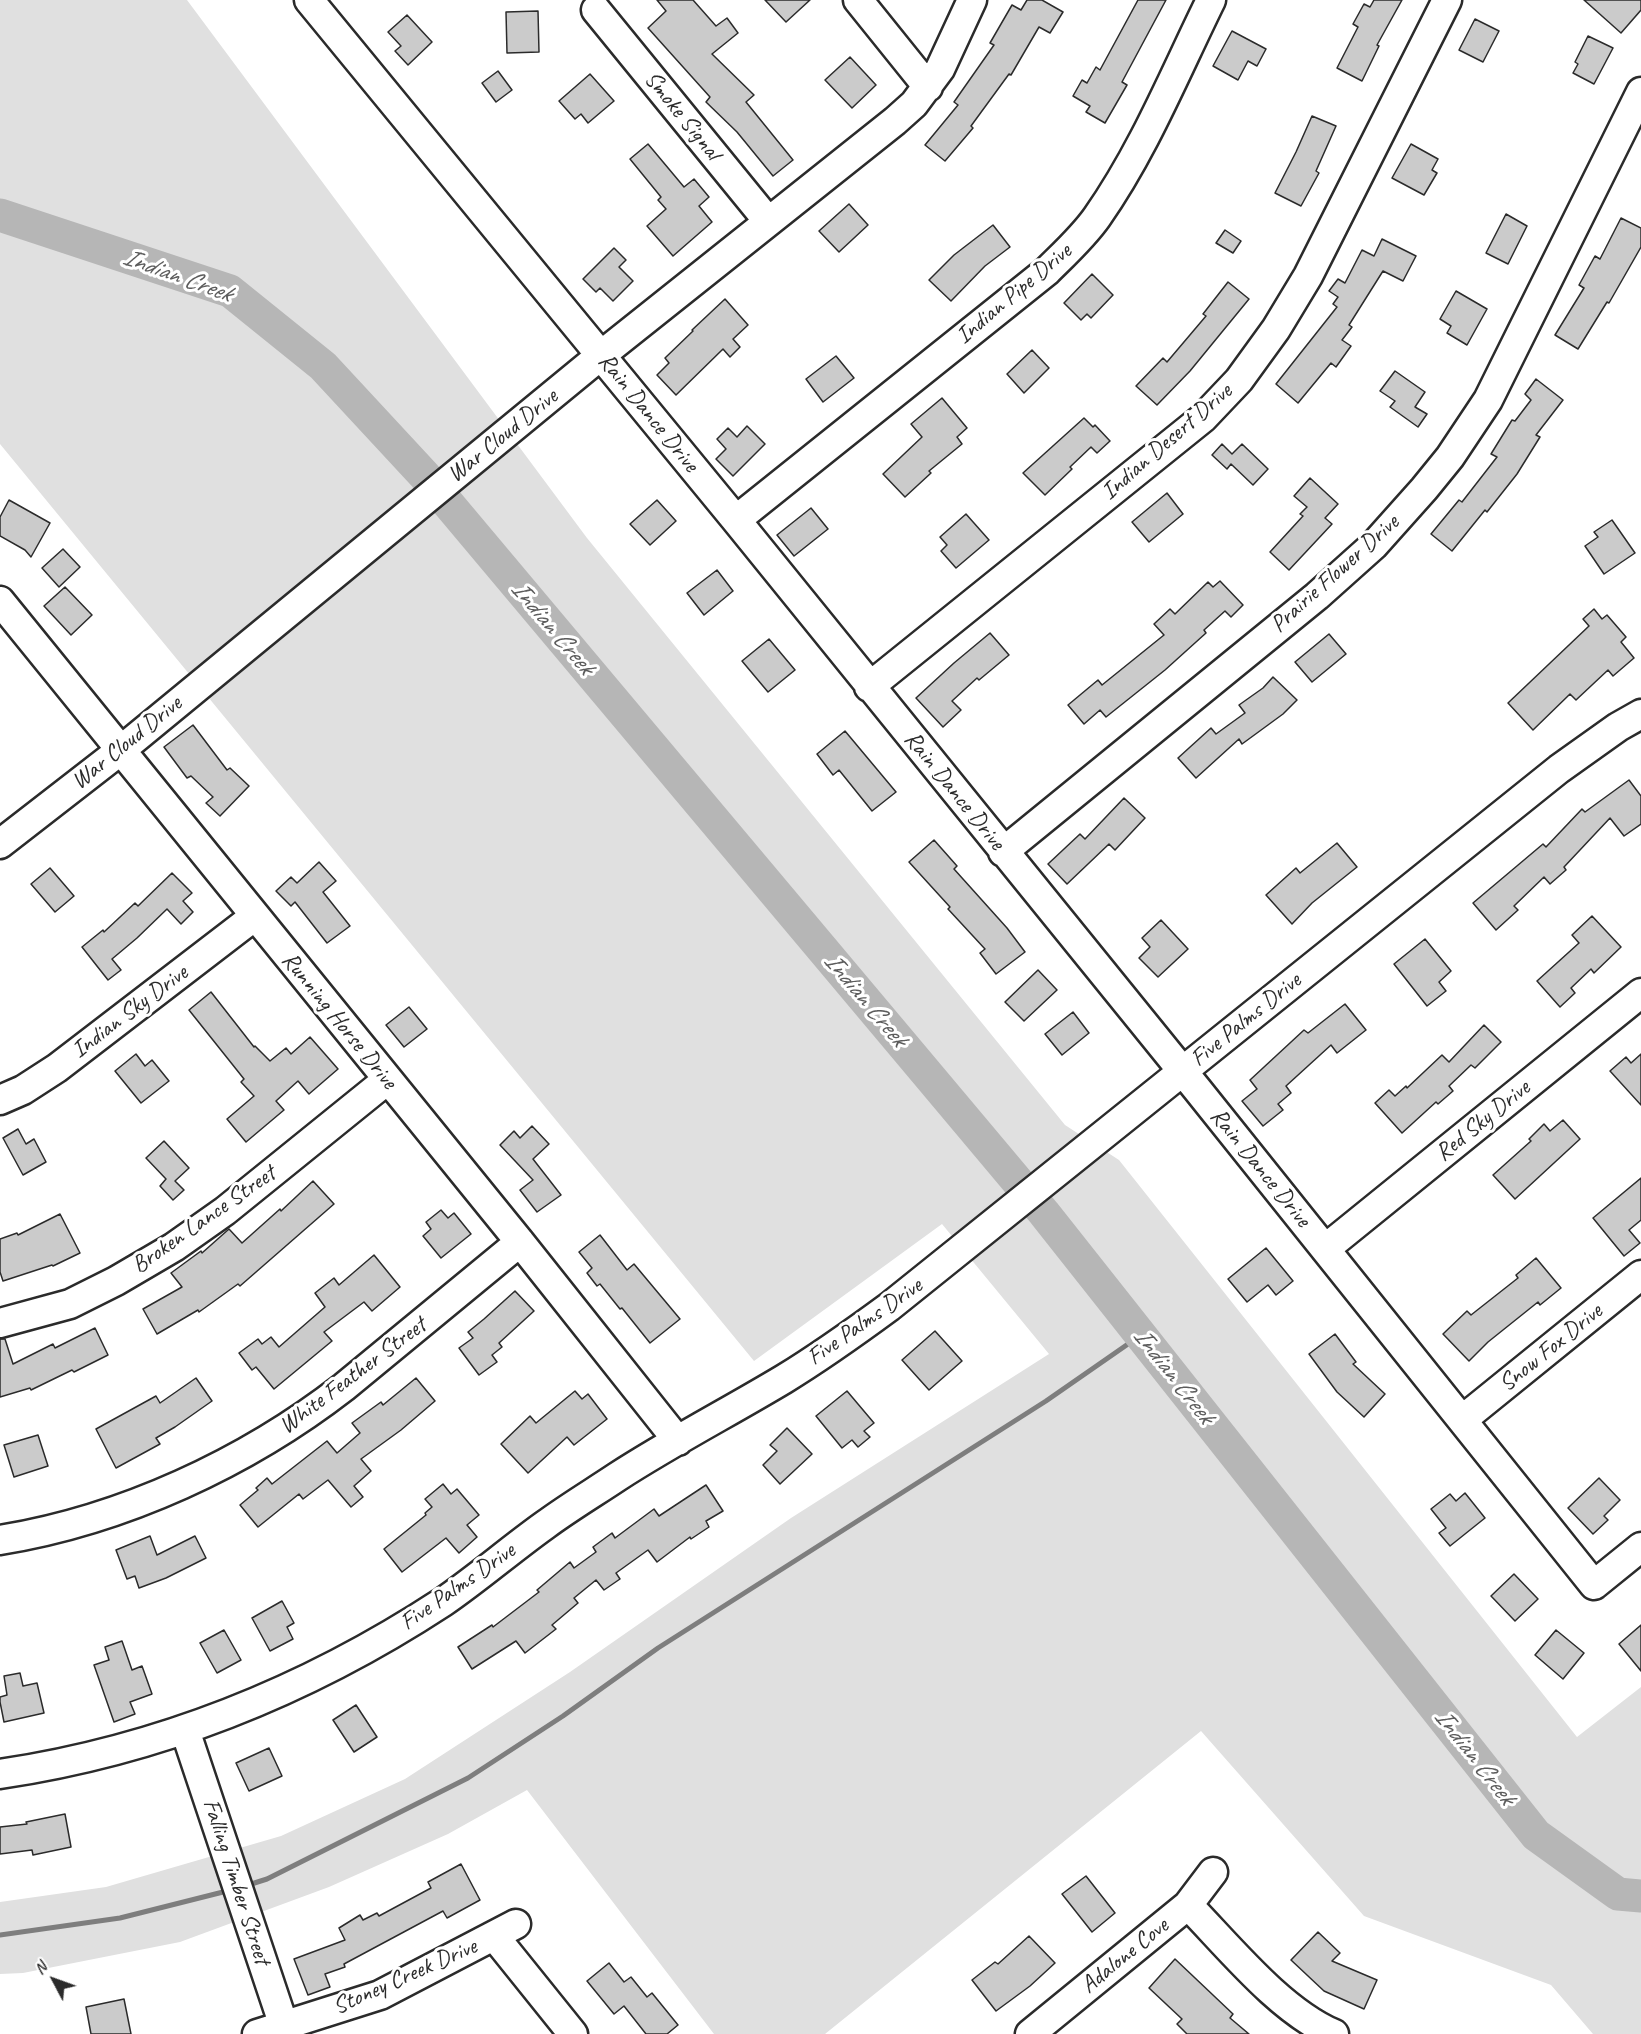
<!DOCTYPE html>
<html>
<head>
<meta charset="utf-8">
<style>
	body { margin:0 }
	#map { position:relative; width:1641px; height:2034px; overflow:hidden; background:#fff; font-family:Caveat,sans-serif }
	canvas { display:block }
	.north { position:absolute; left:24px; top:1950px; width:60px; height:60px; -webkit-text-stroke:4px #fff; paint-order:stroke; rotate:311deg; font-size:16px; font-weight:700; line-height:24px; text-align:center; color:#2b2b2b }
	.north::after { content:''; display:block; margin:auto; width:21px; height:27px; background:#2b2b2b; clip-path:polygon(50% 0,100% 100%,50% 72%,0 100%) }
</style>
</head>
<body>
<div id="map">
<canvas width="1641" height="2034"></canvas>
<div class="north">N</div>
</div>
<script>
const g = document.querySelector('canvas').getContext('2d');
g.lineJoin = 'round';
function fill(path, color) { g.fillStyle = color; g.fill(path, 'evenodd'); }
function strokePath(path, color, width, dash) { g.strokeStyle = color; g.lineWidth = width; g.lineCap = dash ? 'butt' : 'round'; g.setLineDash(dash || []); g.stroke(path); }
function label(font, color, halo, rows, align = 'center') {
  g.font = font + ' Caveat,sans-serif'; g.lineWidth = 6; g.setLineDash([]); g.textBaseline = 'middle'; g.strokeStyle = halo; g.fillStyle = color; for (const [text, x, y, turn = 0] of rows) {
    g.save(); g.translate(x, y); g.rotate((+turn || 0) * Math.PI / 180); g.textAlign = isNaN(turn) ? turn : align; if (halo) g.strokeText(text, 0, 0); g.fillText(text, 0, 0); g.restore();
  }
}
const green = new Path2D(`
	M0 0H187L587 538 1065 1125 1119 1160 1577 1737 1641 1687V2034H1593L1551 1985 1364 1916 1201 1731 825 2034H714L527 1790 448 1834 329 1887 180 1942 23 1973 0 1974V1902L106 1887 281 1836 405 1779 570 1672 791 1518 1049 1354 942 1224 754 1361 0 444Z`);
const stream = new Path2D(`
	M245 1886 267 1879 468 1778 563 1716 658 1648 1046 1401 1141 1335
	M0 1935 120 1918 231 1890`);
const river = new Path2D(`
	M0 215 230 291 323 366 425 476 1044 1213 1536 1835 1618 1894 1641 1896`);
const building = new Path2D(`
	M657 0H693L716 26 727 18 738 33 712 54 754 95 746 102 793 160 773 176 737 132 706 102 710 97 648 28 666 11Z
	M765 0H810L786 22Z
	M1027 0H1042L1063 12 1050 33 1039 27 1011 75 1009 74 971 126 973 128 945 161 925 145 958 105 954 102 994 45 990 43 1012 5 1021 10Z
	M1138 0H1166L1122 82 1127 85 1105 123 1086 112 1090 106 1073 96 1082 80 1087 83 1096 67 1100 70Z
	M1374 0H1402L1377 45 1379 46 1362 81 1337 68 1358 27 1353 24 1364 4 1370 7Z
	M1584 0H1641V10L1621 33Z
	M538 11 539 52 507 53 506 12Z
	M407 15 432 42 408 65 395 51 401 46 388 32Z
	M1475 19 1499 31 1483 62 1459 50Z
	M1232 31 1266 49 1257 66 1248 61 1238 80 1213 66Z
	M1588 36 1613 48 1594 84 1573 73 1578 64 1575 62Z
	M850 57 876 85 852 108 825 80Z
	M498 71 512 90 496 102 482 83Z
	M590 74 614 101 588 123 581 114 575 119 559 101Z
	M1312 116 1336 126 1316 171 1319 173 1301 206 1275 193 1296 152Z
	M648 144 684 187 694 179 709 197 699 206 712 222 673 256 647 226 666 209 658 200 661 197 630 159Z
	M1411 144 1438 159 1432 170 1437 173 1424 195 1392 178Z
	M849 204 868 225 839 252 819 231Z
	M1506 214 1527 226 1508 264 1486 253Z
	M1621 218 1641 228V247L1609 303 1607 302 1578 349 1555 335 1584 288 1579 285 1595 256 1600 259Z
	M993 225 1010 247 985 266 951 301 929 280 954 255Z
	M1225 230 1241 241 1233 253 1216 243Z
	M1382 239 1416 256 1403 281 1383 271 1349 325 1352 327 1342 340 1351 346 1336 367 1331 363 1298 403 1276 384 1337 307 1333 304 1338 297 1329 291 1338 279 1345 283 1362 250 1374 256Z
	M614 248 626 260 619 267 633 281 613 301 600 288 596 292 583 279Z
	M1092 274 1113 295 1091 318 1087 314 1081 320 1064 303Z
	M1228 282 1249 299 1190 371 1157 405 1136 386 1163 358 1167 362 1206 316 1203 314Z
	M1456 291 1487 309 1467 345 1447 333 1451 326 1440 319Z
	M725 299 748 325 733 339 740 347 730 357 723 349 676 395 657 375 669 363 665 358 693 331 692 330Z
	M1032 350 1049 368 1024 393 1007 374Z
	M836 356 854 378 823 402 806 379Z
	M1395 371 1425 392 1415 407 1427 414 1418 427 1390 407 1395 401 1380 391Z
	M1536 379 1563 400 1536 435 1540 437 1517 474 1487 512 1485 510 1452 551 1431 534 1459 500 1462 502 1497 457 1491 454 1512 420 1515 421 1531 400 1525 394Z
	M942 398 967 428 957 437 962 444 929 471 931 473 905 497 883 474 922 437 911 424Z
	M1084 418 1093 427 1095 425 1110 441 1097 453 1091 447 1070 467 1072 469 1045 495 1023 473Z
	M747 426 765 444 733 476 716 459 726 449 717 439 728 428 737 437Z
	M1222 444 1232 454 1242 444 1268 469 1253 485 1231 464 1227 469 1212 455Z
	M1310 478 1338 504 1325 518 1332 524 1289 570 1270 552 1303 516 1300 514 1307 507 1294 496Z
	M1167 493 1183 514 1149 542 1132 522Z
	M9 500 50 523 31 557 25 550 0 536V517Z
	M657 500 676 521 650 545 630 524Z
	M811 508 828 529 794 556 777 535Z
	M966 514 989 540 956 568 941 551 947 545 940 537Z
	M1612 520 1635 553 1604 574 1585 546 1598 537 1594 532Z
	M63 549 80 567 59 587 42 568Z
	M717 570 733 591 704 615 687 593Z
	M1220 581 1243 605 1231 617 1225 611 1204 630 1206 633 1165 670 1106 717 1100 710 1084 724 1068 705 1098 680 1102 685 1164 635 1154 624 1170 609 1175 614 1208 582 1213 587Z
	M65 587 92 615 71 635 44 606Z
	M1594 609 1602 619 1607 615 1626 637 1621 642 1634 658 1613 676 1608 670 1576 700 1570 694 1533 730 1508 703 1589 626 1583 619Z
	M990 633 1009 655 979 680 977 678 952 701 961 710 943 727 916 698 954 663Z
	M1329 634 1346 654 1312 682 1295 662Z
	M769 639 795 670 768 692 742 661Z
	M1273 677 1297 700 1283 714 1242 744 1239 739 1196 778 1178 758 1211 728 1216 734 1245 713 1239 705 1263 688Z
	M193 725 227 770 230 768 249 786 220 816 206 803 213 797 191 776 187 778 164 747Z
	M845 731 896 792 872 811 839 770 833 775 817 754Z
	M1629 780 1641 796V824L1624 836 1610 818 1564 867 1566 870 1550 884 1544 877 1514 906 1518 910 1496 930 1473 903 1543 844 1546 847 1582 809 1585 812Z
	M1124 798 1145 818 1115 850 1109 844 1067 884 1048 864 1080 834 1085 839Z
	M934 840 957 866 954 869 1007 928 1025 952 996 974 980 953 985 949 948 909 950 907 909 862Z
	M1337 843 1357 867 1312 903 1292 924 1266 895 1296 868 1300 873Z
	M319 862 336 881 323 892 350 926 327 943 295 902 291 906 276 891 291 877 297 883Z
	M50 868 74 896 55 912 31 884Z
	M172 873 192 893 183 901 193 912 181 924 167 909 137 938 112 959 121 970 108 980 82 947 103 930 104 932 135 903 138 906Z
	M1592 916 1621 947 1594 973 1591 969 1571 988 1575 993 1560 1007 1537 981 1579 943 1572 935Z
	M1161 920 1188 949 1158 977 1139 958 1150 947 1142 938Z
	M1425 939 1451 971 1439 982 1446 991 1427 1006 1394 964Z
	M1038 970 1057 990 1024 1021 1005 1002Z
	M211 992 254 1047 255 1046 270 1061 286 1048 291 1054 310 1037 338 1069 309 1094 298 1081 276 1101 284 1110 246 1142 227 1119 254 1096 241 1082 244 1079 189 1010Z
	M1345 1004 1366 1030 1337 1053 1331 1045 1286 1086 1291 1093 1278 1104 1283 1110 1263 1126 1242 1101 1257 1089 1250 1080 1304 1030 1308 1033Z
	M409 1007 427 1029 404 1047 386 1025Z
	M1073 1012 1089 1033 1062 1055 1045 1034Z
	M1484 1025 1501 1042 1475 1068 1471 1065 1449 1086 1453 1091 1438 1104 1436 1102 1402 1133 1375 1103 1389 1090 1395 1096 1406 1086 1407 1088 1442 1055 1449 1062Z
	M136 1054 145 1066 152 1060 169 1081 141 1103 115 1071Z
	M1641 1054V1105L1610 1071 1626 1057 1631 1063Z
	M1563 1120 1580 1139 1515 1199 1493 1175 1531 1141 1529 1139 1544 1124 1550 1131Z
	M532 1126 549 1144 533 1159 561 1195 537 1212 520 1190 533 1180 500 1145 514 1131 520 1138Z
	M18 1129 26 1144 34 1139 46 1162 23 1175 3 1138Z
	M164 1141 189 1168 175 1181 184 1190 173 1200 160 1186 166 1179 146 1158Z
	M1641 1178V1220L1629 1230 1640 1243 1624 1256 1593 1218Z
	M313 1181 334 1204 240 1286 238 1284 199 1312 198 1310 157 1334 143 1309 182 1287 171 1273 201 1251 202 1253 229 1229 242 1243 280 1209 281 1211Z
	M441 1210 448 1218 454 1213 471 1234 441 1258 423 1236 431 1229 426 1222Z
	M60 1214 80 1253 53 1266 52 1265 3 1281 0 1272V1239L17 1233 18 1235Z
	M600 1235 627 1270 634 1264 680 1319 650 1343 622 1308 620 1309 600 1284 597 1286 587 1273 592 1268 579 1252Z
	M1266 1248 1293 1281 1276 1295 1268 1285 1247 1302 1228 1279Z
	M374 1255 400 1287 372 1311 364 1302 324 1332 332 1341 274 1389 256 1367 252 1370 239 1353 258 1339 262 1344 271 1337 279 1347 325 1307 315 1293 334 1278 339 1285Z
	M1536 1258 1561 1288 1540 1305 1538 1302 1488 1342 1469 1361 1443 1334 1467 1311 1471 1315 1518 1278 1516 1275Z
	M515 1291 534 1311 499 1343 502 1347 492 1355 497 1362 479 1375 459 1348 473 1338 468 1332 484 1319Z
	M95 1328 108 1355 74 1372 72 1370 31 1390 30 1388 0 1397V1339H5L13 1364 53 1344 55 1348Z
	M935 1331 962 1361 929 1390 902 1360Z
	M1335 1334 1356 1362 1353 1364 1385 1394 1364 1417 1337 1392 1309 1354Z
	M196 1378 212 1401 175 1427 156 1438 160 1444 116 1468 96 1429 156 1396 160 1403Z
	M416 1378 435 1401 401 1430 361 1459 371 1471 354 1486 363 1497 351 1507 328 1480 303 1499 299 1494 258 1527 240 1505 258 1490 256 1488 267 1478 272 1484 327 1441 337 1453 360 1433 352 1423 381 1402 383 1405Z
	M575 1391 582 1399 588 1394 607 1419 574 1445 567 1437 528 1473 501 1444 530 1416 536 1423Z
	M847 1391 874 1423 864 1431 870 1437 858 1447 852 1440 842 1448 816 1416Z
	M787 1428 812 1454 780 1484 763 1465 777 1451 770 1445Z
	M38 1435 48 1466 14 1477 4 1445Z
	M1599 1478 1620 1500 1604 1516 1608 1520 1593 1534 1568 1508Z
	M443 1484 451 1494 457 1489 479 1515 467 1525 477 1537 459 1553 446 1538 402 1572 384 1549 426 1515 425 1513 432 1507 425 1499Z
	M706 1485 723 1511 706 1521 709 1527 691 1539 690 1537 657 1562 648 1550 616 1573 620 1579 604 1590 596 1580 574 1598 578 1603 552 1625 556 1629 525 1653 516 1641 472 1669 458 1647 492 1625 493 1627 539 1592 537 1590 570 1562 574 1568 596 1552 593 1547 612 1533 615 1538 654 1509 659 1516Z
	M1465 1493 1485 1518 1450 1546 1439 1533 1446 1528 1431 1509 1450 1494 1456 1501Z
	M150 1536 157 1555 195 1536 206 1558 166 1578 139 1588 135 1576 127 1579 116 1550Z
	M1514 1574 1538 1599 1515 1621 1491 1596Z
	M282 1601 294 1623 287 1627 293 1639 270 1651 252 1618Z
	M1641 1625V1671L1619 1644Z
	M224 1630 241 1660 217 1673 200 1643Z
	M1556 1630 1584 1653 1563 1679 1535 1655Z
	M122 1641 132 1670 142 1666 152 1694 130 1702 135 1714 114 1722 94 1665 109 1660 105 1647Z
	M20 1673 23 1686 37 1683 44 1713 4 1722 0 1702V1697L7 1695 4 1676Z
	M356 1705 377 1737 354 1752 333 1720Z
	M269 1748 282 1776 249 1791 236 1763Z
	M65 1814 71 1847 33 1855 32 1850 0 1854V1827L27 1824 26 1822Z
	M461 1864 480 1900 447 1918 443 1911 344 1964 345 1967 325 1974 330 1987 308 1995 294 1959 345 1940 339 1928 360 1915 363 1920 377 1913 379 1916 431 1888 428 1882Z
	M1086 1876 1115 1913 1092 1932 1062 1894Z
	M1318 1932 1340 1953 1332 1961 1377 1980 1364 2009 1324 1991 1291 1960Z
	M1029 1936 1055 1963 1030 1986 996 2011 972 1980 995 1962 998 1964Z
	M1175 1959 1233 2014 1230 2018 1249 2034H1187L1177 2024 1182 2019 1149 1988Z
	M609 1963 624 1982 631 1977 647 1997 652 1993 678 2025 667 2034H646L624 2006 614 2014 587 1981Z
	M124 1999 131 2034H91L86 2007Z`);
const minor = new Path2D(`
	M309 0 736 520 1197 1089 1594 1585 1641 1547
	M858 0 928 87
	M596 10 768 221
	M736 520 1047 271C1064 254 1083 237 1097 217 1144 150 1175 73 1211 0
	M0 601 520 1242 678 1441
	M869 687 1203 418 1239 380 1276 329 1308 276 1447 0
	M0 844 121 750 600 356 895 121 914 104 940 69 972 0
	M1003 852 1317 596 1374 545 1424 489 1450 457 1488 400 1641 92
	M0 1100 23 1090 57 1068 255 916
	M1325 1249 1641 993
	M0 1323 70 1304 116 1281 174 1247 225 1211 387 1080
	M1462 1420 1641 1275
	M0 1540C123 1520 246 1463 344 1387L520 1242
	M185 1730 284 2026 289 2034
	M0 1774C161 1750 307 1691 443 1602 478 1578 510 1550 545 1525 568 1508 593 1493 617 1477 671 1442 729 1412 784 1379 820 1357 855 1332 889 1307L1559 769 1618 727 1641 714
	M1188 1905C1229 1947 1280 2011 1334 2034
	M495 1937 573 2034
	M257 2034 380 1995 516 1924
	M1030 2034 1188 1905 1213 1872`);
const streetNames = [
	["Smoke Signal",682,116,51],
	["Indian Pipe Drive",1014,294,-40],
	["Rain Dance Drive",648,413,51],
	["War Cloud Drive",503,436,-39],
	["Indian Desert Drive",1167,442,-41],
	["Prairie Flower Drive",1335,574,-42],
	["War Cloud Drive",127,743,-39],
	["Rain Dance Drive",954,791,51],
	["Indian Sky Drive",130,1012,-37],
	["Five Palms Drive",1246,1020,-39],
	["Running Horse Drive",339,1021,51],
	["Red Sky Drive",1483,1121,-39],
	["Rain Dance Drive",1260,1168,51],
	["Broken Lance Street",204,1220,-35],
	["Five Palms Drive",865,1322,-35],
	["Snow Fox Drive",1551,1348,-39],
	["White Feather Street",353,1376,-37],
	["Five Palms Drive",458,1587,-35],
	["Falling Timber Street",236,1882,72],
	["Adalone Cove",1125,1956,-39],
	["Stoney Creek Drive",405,1977,-24]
];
const waterNames = [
	["Indian Creek",177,276,20],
	["Indian Creek",552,628,50],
	["Indian Creek",865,1000,50],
	["Indian Creek",1173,1376,52],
	["Indian Creek",1474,1757,52]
];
fill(green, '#e0e0e0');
strokePath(stream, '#7e7e7e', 5);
strokePath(river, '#b6b6b6', 33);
fill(building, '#cbcbcb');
strokePath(building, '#2b2b2b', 1.5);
strokePath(minor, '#2b2b2b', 33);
strokePath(minor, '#fff', 28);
label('24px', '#2b2b2b', '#fff', streetNames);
label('italic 26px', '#5c5c5c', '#fff', waterNames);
</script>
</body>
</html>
